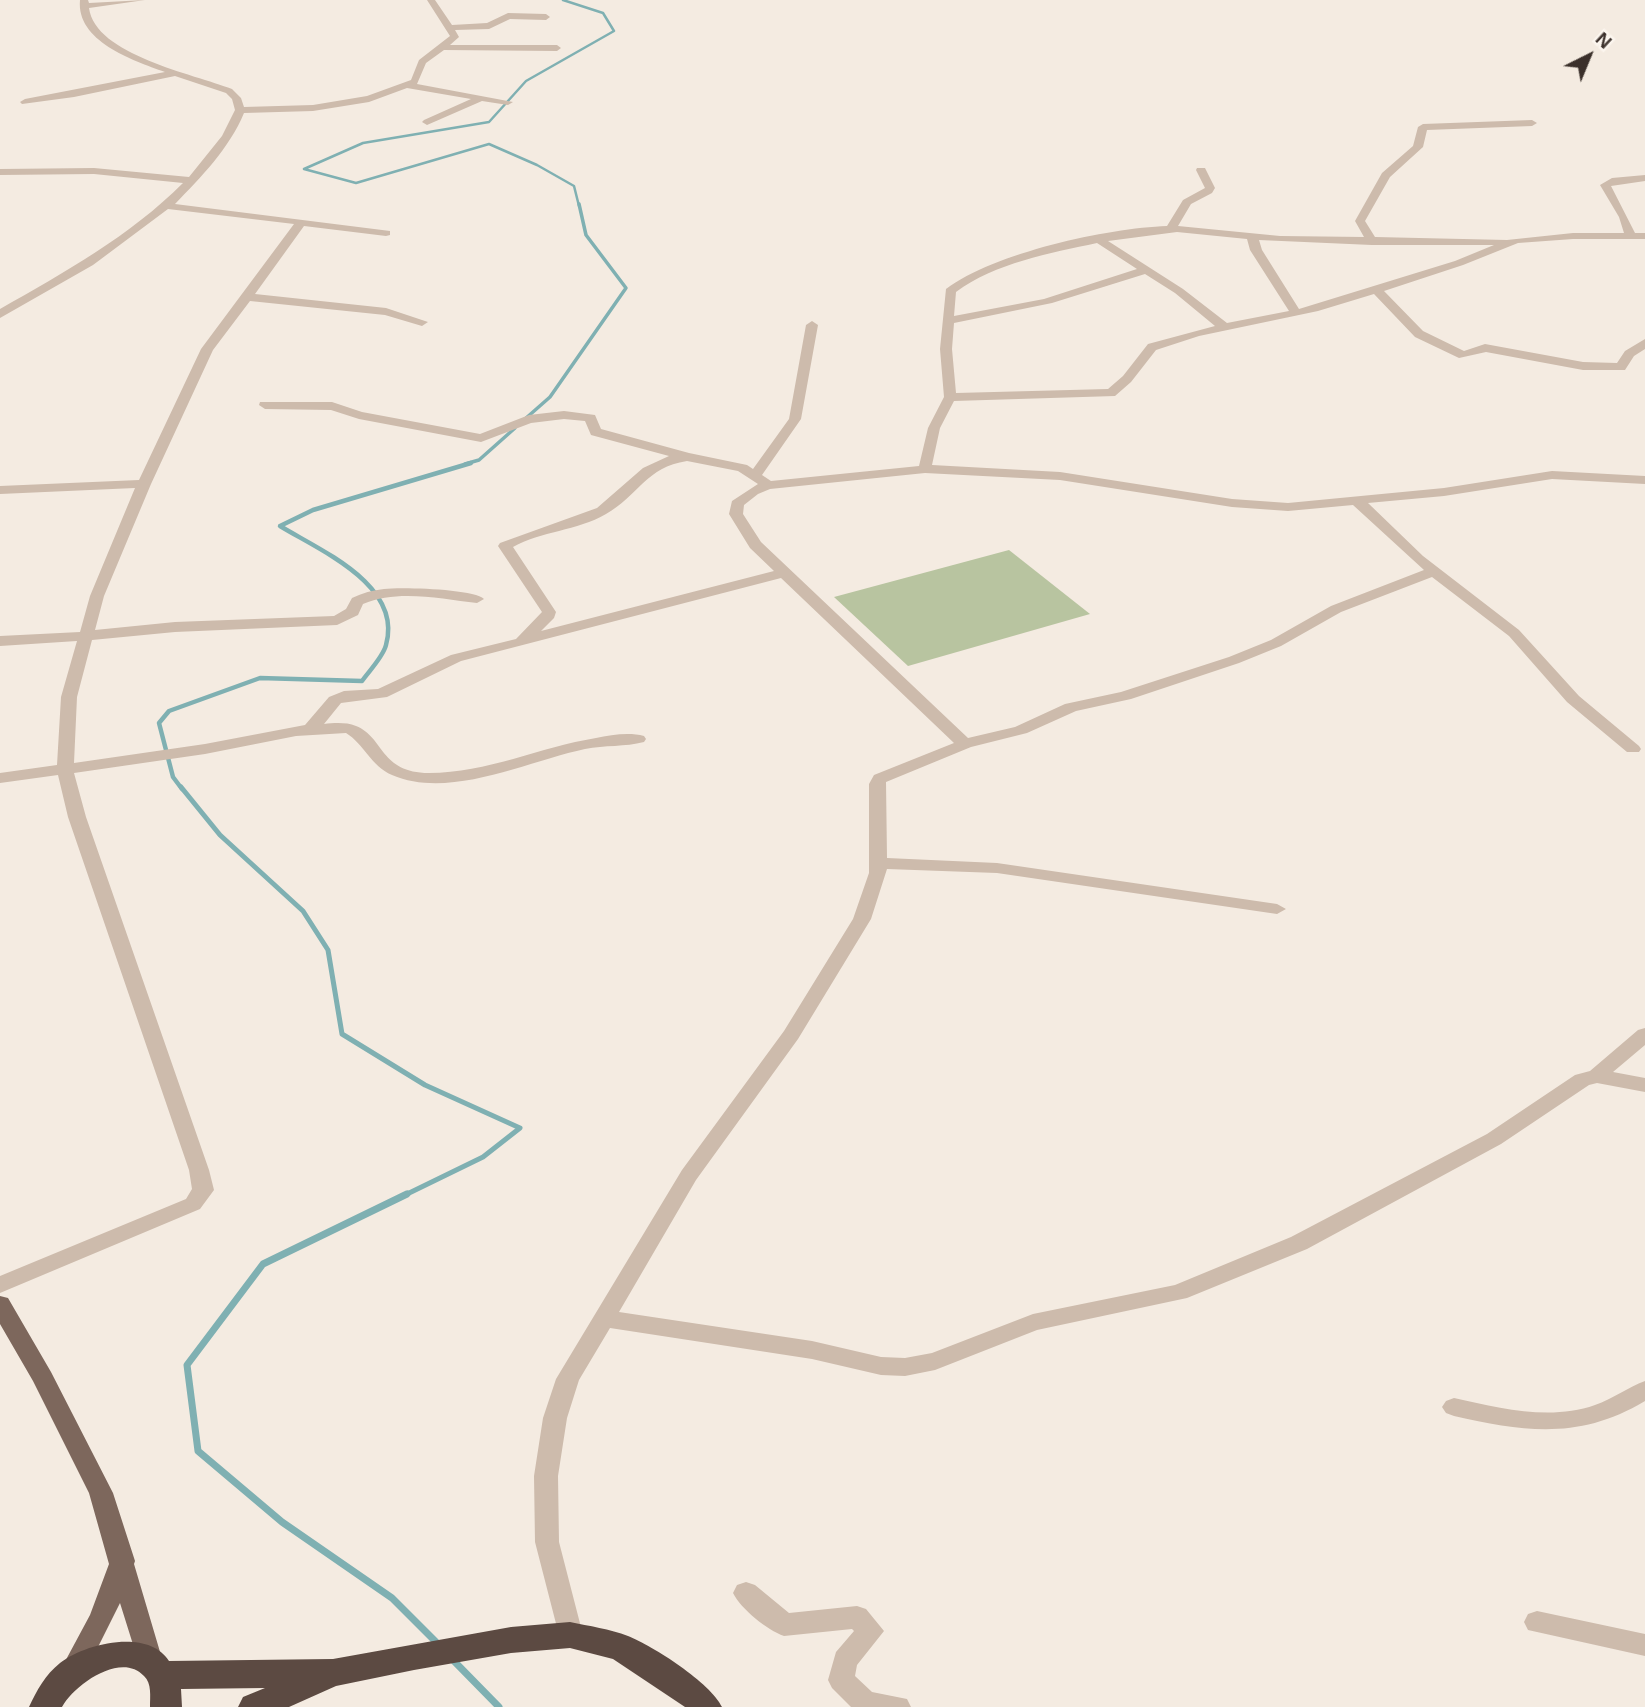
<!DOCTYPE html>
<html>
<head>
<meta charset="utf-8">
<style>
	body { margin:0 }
	#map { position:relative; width:1645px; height:1707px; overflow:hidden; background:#f4ebe1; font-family:Arial,sans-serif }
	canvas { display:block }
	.north { position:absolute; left:1554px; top:21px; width:70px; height:70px; -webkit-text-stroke:5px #fbf5ee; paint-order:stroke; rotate:43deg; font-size:19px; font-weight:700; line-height:28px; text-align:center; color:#3b302b }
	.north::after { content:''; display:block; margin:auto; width:24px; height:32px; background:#3b302b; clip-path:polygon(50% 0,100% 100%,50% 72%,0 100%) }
</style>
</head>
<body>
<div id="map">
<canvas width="1645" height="1707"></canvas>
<div class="north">N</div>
</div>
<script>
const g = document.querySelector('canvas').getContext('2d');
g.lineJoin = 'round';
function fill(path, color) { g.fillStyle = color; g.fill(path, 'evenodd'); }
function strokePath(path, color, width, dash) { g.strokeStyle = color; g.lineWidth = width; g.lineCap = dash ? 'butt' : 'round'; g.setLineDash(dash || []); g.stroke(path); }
const green = new Path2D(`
	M1009 550 1090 614 908 666 834 597Z`);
const streamFar4 = new Path2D(`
	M563 0 603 13 614 31 526 81 489 122 363 143 304 169 356 183 489 144 537 165 574 186 579 206`);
const streamFar3 = new Path2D(`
	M525 419 550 397 626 288 586 235 579 204
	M465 464 479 460 515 428`);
const streamFar2 = new Path2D(`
	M182 789 173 777 159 723 169 711 260 678 362 681C369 671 383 657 386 645 403 585 321 551 280 526L313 510 471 463`);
const streamFar1 = new Path2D(`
	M181 787 220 835 303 911 328 950 342 1034 425 1085 520 1128 483 1157 403 1196`);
const stream = new Path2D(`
	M407 1194 263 1264 187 1365 198 1451 282 1522 392 1598 439 1645
	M453 1660 499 1707`);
const minor = new Path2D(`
	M80 0H88L89 3 145 0 89 8C95 55 194 74 232 89L241 98 244 107 313 105 367 96 411 80 419 60 450 36 427 0H435L452 25 487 23 508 13 546 14 550 17 546 20 510 19 489 29 455 30 459 37 450 45H557L561 48 557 51 444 50 426 63 417 84 513 102 508 105 482 101 427 125 422 122 424 120 471 99 407 88 369 102 313 111 244 113C229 149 201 177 175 204L390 231V235L386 236 304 226 255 294 386 308 428 322 422 326 385 315 250 301 213 350 151 484 104 596 95 630 175 622 334 616 346 609 352 598C362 593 373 590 384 589 402 587 474 589 484 599L477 603C441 599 398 589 363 604L358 615 337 625 175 632 92 640 77 697 74 763 205 744 305 725 329 697 344 691 378 689 451 655 516 639 542 612 498 546 500 543 597 508 643 468 669 456 591 435 585 421 564 419 531 423 481 442 359 419 331 410 265 409 259 405 260 402H332L362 412 480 434 529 415 564 411 595 415 601 429 689 453 747 465 753 469 789 419 806 325 812 321 818 325 801 419 762 475 771 481 919 466 928 428 944 397 940 349 946 289C994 253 1107 228 1167 226L1183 200 1205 188 1196 170 1197 168H1205L1215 188 1212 193 1191 204 1178 226 1280 236 1364 237 1355 221 1382 173 1413 146 1418 127 1423 124 1532 120 1537 123 1532 126 1427 130 1423 147 1390 177 1365 221 1375 237 1507 240 1573 233H1624L1619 217 1600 185 1612 178 1645 175V181L1611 186 1635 233H1645V239H1573L1518 243 1463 265 1384 291 1423 331 1464 351 1485 344 1583 362 1617 363 1625 351 1645 339V349L1634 356 1625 370H1583L1486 352 1459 358 1415 337 1374 294 1318 311 1199 336 1156 350 1131 382 1115 396 954 401 940 428 932 465 1060 472 1232 499 1288 503 1444 488 1552 471 1645 476V484L1552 479 1444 496 1368 503 1423 556 1519 630 1579 696 1639 746 1641 749 1639 752H1627L1567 702 1509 636 1432 577 1341 612 1281 646 1239 663 1131 699 1076 711 1027 733 971 747 886 782 887 858 997 863 1277 904 1286 909 1277 914 997 873 887 869 871 919 798 1039 696 1180 619 1312 812 1341 881 1357 905 1358 932 1353 1033 1314 1175 1285 1291 1237 1487 1134 1575 1075 1590 1071 1638 1030 1645 1028V1045L1613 1072 1645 1078V1092L1597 1083 1589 1085 1501 1144 1307 1249 1187 1298 1037 1330 935 1370 905 1376 881 1375 812 1359 610 1328 579 1380 567 1418 558 1476 559 1542 583 1635 579 1643 570 1646 561 1643 535 1542 534 1476 543 1418 556 1379 682 1170 784 1031 853 919 869 873V784L874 775 954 743 781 578 461 661 387 697 341 703 324 724C334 723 346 722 356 726 384 737 380 773 429 773 487 773 540 747 596 738 611 735 629 732 644 736L646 739 644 742C625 747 605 745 585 749 528 761 450 800 392 775 371 766 364 744 346 733L296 736 205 754 74 773 86 817 209 1170 214 1190 200 1209 0 1293V1276L186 1199 192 1189 189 1170 68 817 58 775 0 783V773L57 765 61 697 77 641 0 646V636L80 632 90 596 135 488 0 494V486L139 480 201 349 294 224 168 209 93 265 0 318V309C65 272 130 236 183 183L94 174 0 175V169L94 168 189 177 222 136 235 110 232 99 226 93 175 76 74 97 22 104 20 102 25 99 165 72C132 60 76 41 80 0ZM1177 232 1247 239 1250 250 1289 311 1227 323 1183 289 1108 241ZM1259 240 1372 245H1494L1455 261 1299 309 1262 250ZM1097 243 1137 269 1044 299 954 316 956 292C995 263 1050 253 1097 243ZM1145 274 1175 293 1215 326 1148 344 1123 376 1108 389 956 393 952 349 954 323 1052 303ZM687 461 738 471 758 484 732 501 729 514 750 548 774 571 541 631 554 618 556 612 513 547C541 531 577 531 606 514 638 496 646 467 687 461ZM925 473 1060 480 1232 507 1288 511 1353 505 1424 570 1331 606 1271 640 1229 657 1121 692 1065 704 1015 727 968 738 761 542 743 514 744 505 758 494 770 489Z
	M1645 1381V1401C1580 1440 1525 1432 1454 1416L1446 1413 1442 1407 1446 1401 1454 1398C1499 1408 1550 1421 1595 1405 1613 1399 1628 1387 1645 1381Z
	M746 1582 755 1585 789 1613 857 1606 866 1609 884 1631 857 1665 855 1676 872 1692 907 1699 911 1707H851L832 1688 828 1680 836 1652 854 1631 852 1629 784 1636C767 1630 741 1609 733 1593L737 1585Z
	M1537 1611 1645 1634V1656L1528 1630 1524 1622 1528 1614Z`);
const major = new Path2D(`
	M0 1296 8 1298 51 1372 113 1493 135 1561 134 1564 163 1662 159 1670 150 1673 141 1670 120 1603 83 1677 74 1680 65 1677 61 1669 90 1615 109 1564 89 1493 33 1381 0 1324Z`);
const highway = new Path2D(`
	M570 1622C589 1626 610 1629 628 1636 653 1646 711 1683 722 1707H685L613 1659 570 1648 511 1653 414 1670 336 1686 289 1707H238L243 1697 265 1688 181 1689 182 1707H150C150 1697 152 1683 144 1676 121 1651 74 1685 62 1707H29C37 1690 45 1675 60 1663 85 1643 149 1628 169 1661L333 1659 511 1627Z`);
fill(green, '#b8c4a0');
strokePath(streamFar4, '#7fb0b2', 2.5);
strokePath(streamFar3, '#7fb0b2', 3.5);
strokePath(streamFar2, '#7fb0b2', 4.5);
strokePath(streamFar1, '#7fb0b2', 5);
strokePath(stream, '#7fb0b2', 7);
fill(minor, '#cdbbac');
fill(major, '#7d675c');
fill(highway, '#5c4a42');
</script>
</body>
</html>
